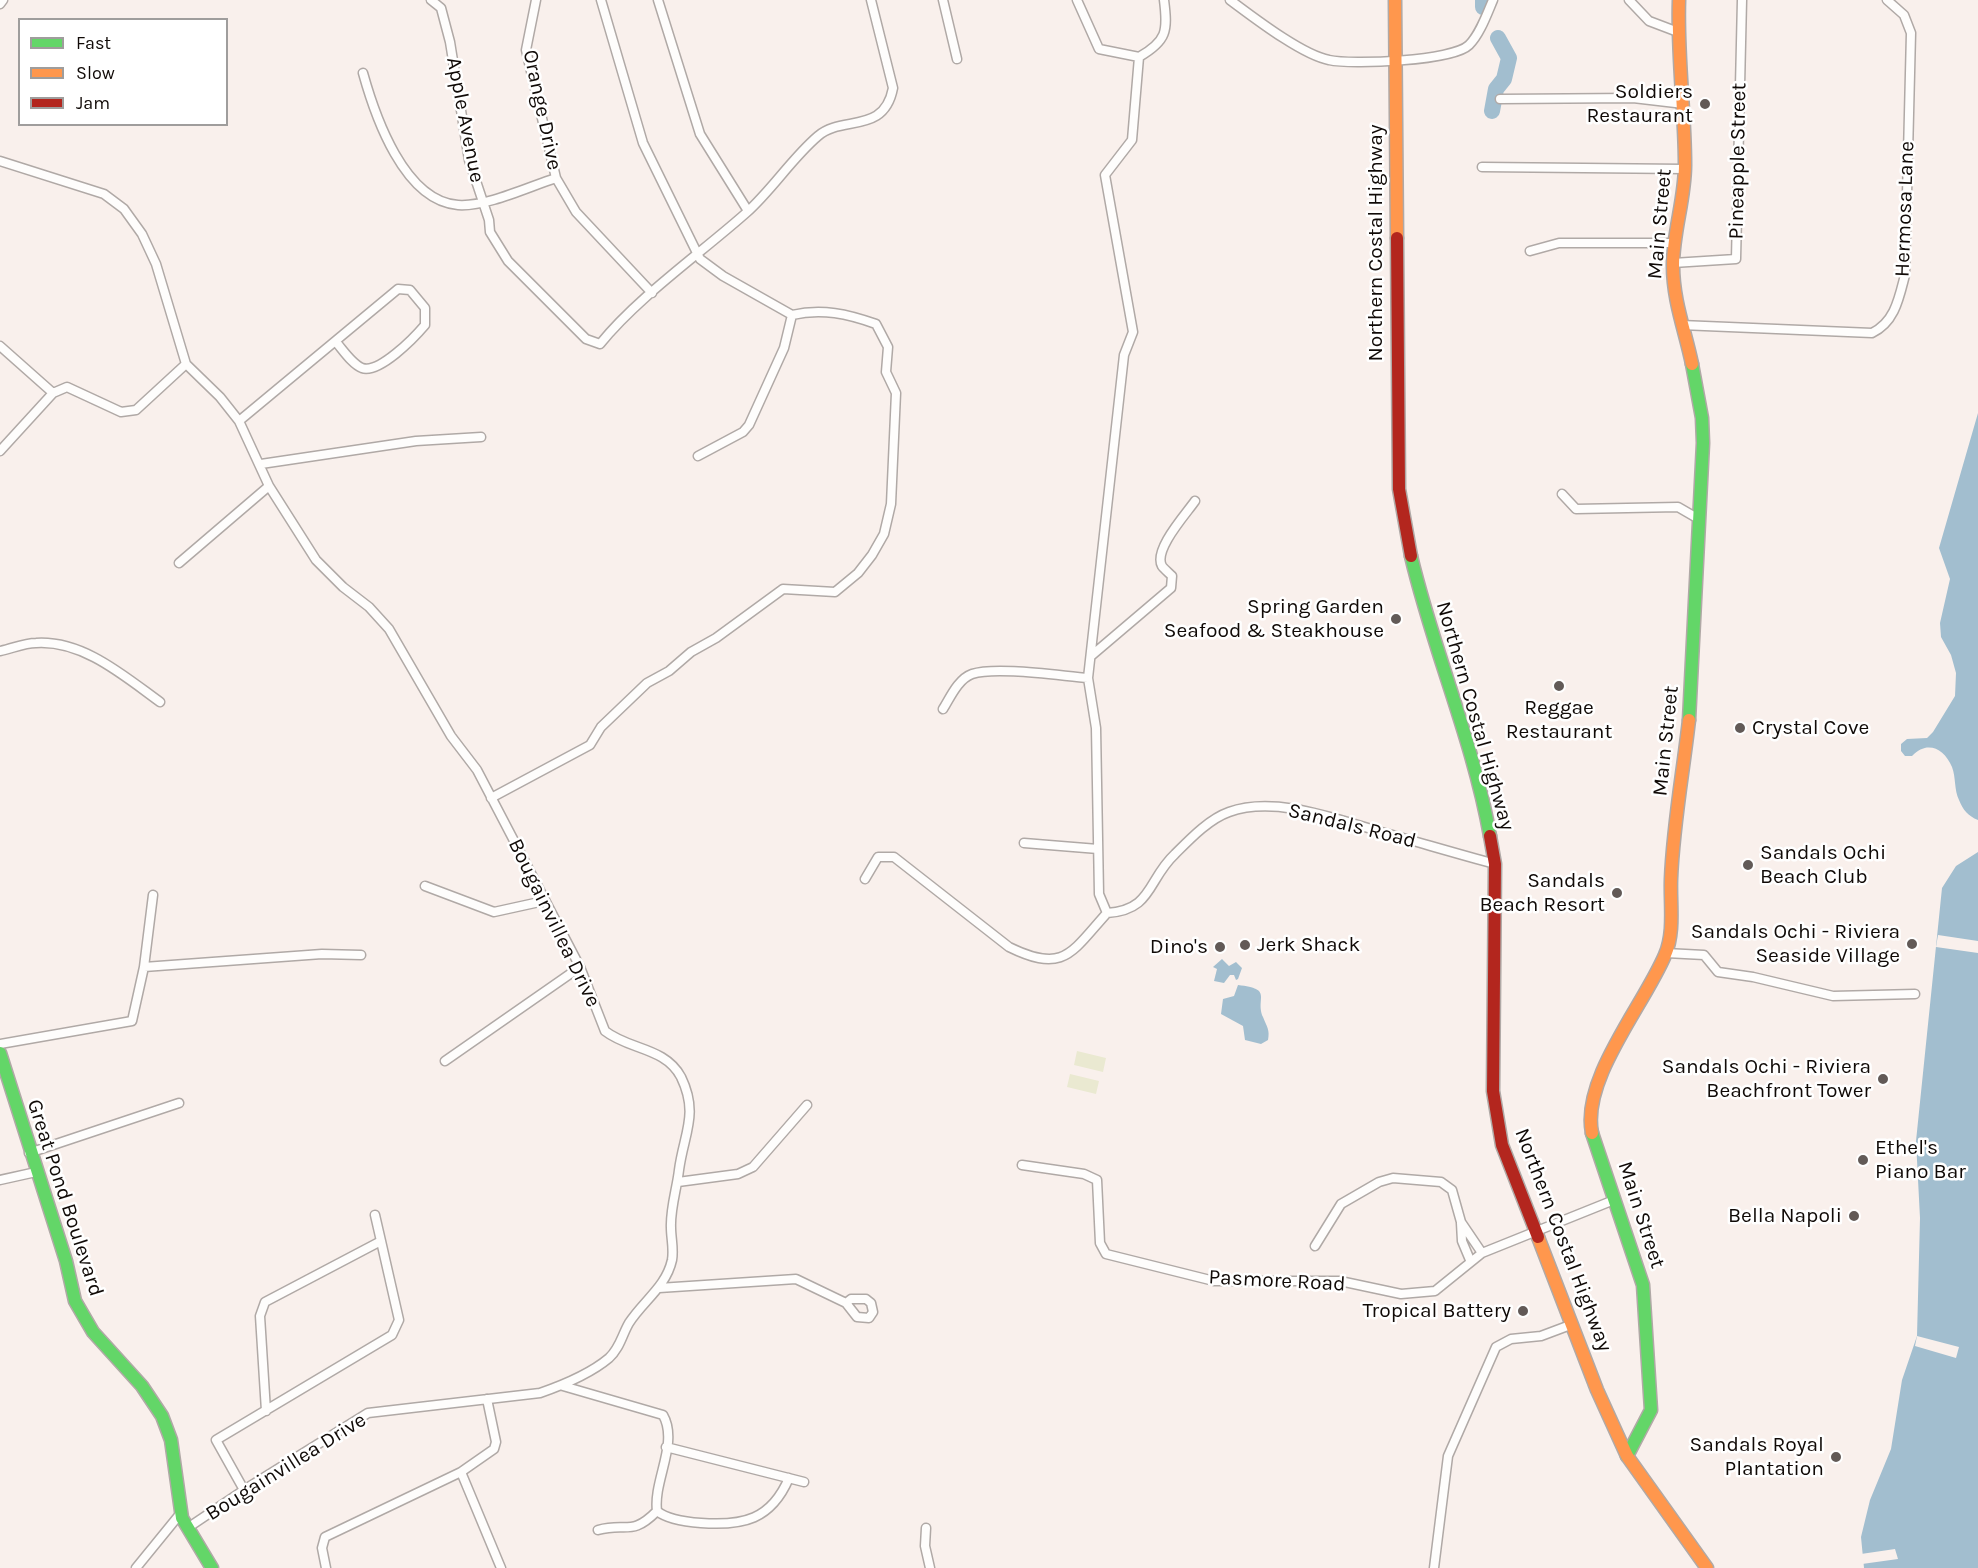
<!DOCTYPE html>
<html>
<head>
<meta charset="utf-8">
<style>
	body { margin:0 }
	#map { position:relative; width:1978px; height:1568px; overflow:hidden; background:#f9f0ec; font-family:Karla,sans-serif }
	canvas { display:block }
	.legend { position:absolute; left:18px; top:18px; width:210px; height:108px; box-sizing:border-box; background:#fff; border:2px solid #9f9d9c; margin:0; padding:8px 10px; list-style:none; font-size:18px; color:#100a07 }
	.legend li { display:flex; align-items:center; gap:12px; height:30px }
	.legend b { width:30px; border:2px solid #9f9d9c }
</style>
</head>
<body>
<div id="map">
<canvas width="1978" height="1568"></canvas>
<ul class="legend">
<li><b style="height:8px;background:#63d668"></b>Fast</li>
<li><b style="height:8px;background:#ff974d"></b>Slow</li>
<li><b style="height:8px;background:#b3261e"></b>Jam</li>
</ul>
</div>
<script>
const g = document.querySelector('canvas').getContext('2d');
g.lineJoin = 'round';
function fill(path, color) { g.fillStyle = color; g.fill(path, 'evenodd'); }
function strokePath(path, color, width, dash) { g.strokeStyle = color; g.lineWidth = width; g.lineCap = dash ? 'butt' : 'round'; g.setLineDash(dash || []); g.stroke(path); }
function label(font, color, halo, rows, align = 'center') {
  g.font = font + ' Karla,sans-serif'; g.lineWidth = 5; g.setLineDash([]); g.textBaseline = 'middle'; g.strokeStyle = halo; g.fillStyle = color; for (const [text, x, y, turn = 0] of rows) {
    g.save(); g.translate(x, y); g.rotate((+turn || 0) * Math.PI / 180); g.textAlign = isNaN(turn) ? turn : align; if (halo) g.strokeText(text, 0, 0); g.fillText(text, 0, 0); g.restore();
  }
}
const green = new Path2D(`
	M1077 1051 1106 1058 1103 1072 1074 1065Z
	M1070 1074 1099 1081 1096 1094 1067 1087Z`);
const water = new Path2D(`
	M1978 413V820C1968 816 1963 810 1959 800 1954 790 1956 777 1952 767 1944 748 1927 740 1912 756H1905L1901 751V744L1907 739 1927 738 1933 732 1955 696 1956 673 1951 655 1941 637 1940 623 1950 579 1939 548Z
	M1978 852V1568H1864L1861 1537 1870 1500 1891 1449 1902 1380 1917 1336 1920 1218 1916 1141 1942 888 1956 866Z
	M1222 959 1229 966 1236 962 1242 968 1238 979 1236 980 1234 975H1230L1224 983 1214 981 1217 969 1213 967Z
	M1238 985C1274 989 1255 998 1263 1017 1267 1027 1270 1030 1268 1040L1261 1044 1245 1040 1243 1026 1221 1014 1223 999 1234 996Z`);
const pier = new Path2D(`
	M1938 935 1978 941V953L1936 947Z
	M1917 1336 1959 1347 1956 1358 1915 1346Z
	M1895 1549 1898 1559 1862 1564 1861 1554Z`);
const river = new Path2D(`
	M1483 0V7
	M1492 111 1496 89 1504 79 1509 58 1498 38`);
const street = new Path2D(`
	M431 0 441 8 450 42 469 160 489 220 490 232 508 261 586 339 600 344C638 297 701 253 746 213 772 190 792 158 818 136 842 115 884 135 893 88L871 0
	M536 0 526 50 556 178 576 212 652 293
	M601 0 643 143 700 259 723 276 792 315
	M658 0 700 134 748 211
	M943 0 957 59
	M1077 0 1099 49 1139 57C1167 41 1168 31 1164 0
	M1230 0C1253 17 1302 55 1329 60 1351 65 1453 61 1469 45 1480 34 1487 14 1493 0
	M1629 0 1649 21 1678 32
	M0 4 3 0
	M1139 57 1132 140 1105 175 1133 332 1124 355 1088 678 1096 728 1099 894 1107 913C1153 910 1147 880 1175 854 1190 839 1209 819 1229 812 1276 795 1338 820 1385 833 1421 843 1458 854 1495 864
	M363 73C375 116 404 201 458 205 486 207 528 187 556 178
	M1500 99 1633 98 1684 104
	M0 161 104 194 124 209 142 234 156 264 186 364 220 397 239 421 269 486 316 560 343 587 369 607 389 629 451 736 477 770 580 967 605 1031C629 1050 665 1047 681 1077 699 1114 684 1133 679 1170 677 1188 670 1209 671 1228 671 1238 674 1249 672 1260 666 1287 643 1301 629 1323 622 1335 620 1348 609 1358 590 1374 563 1385 540 1393L368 1413 244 1490 189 1527
	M1482 167 1685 169
	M1530 251 1559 243H1674
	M1673 263 1736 259 1742 0
	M1681 325 1872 333C1895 322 1899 298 1905 275L1911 33 1904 15 1887 0
	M0 346 53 393
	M239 421 398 289 410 290 425 308V325C414 338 379 374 362 368 352 364 343 350 336 342
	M0 451 53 393 67 387 121 412 136 410 186 364
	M261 464 416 441 481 437
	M1562 494 1576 509 1678 507 1697 518
	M179 563 269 486
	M0 651C11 649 24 643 36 643 83 640 124 676 160 702
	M1091 656 1171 588 1172 576C1169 573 1164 569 1162 566 1153 550 1186 514 1195 501
	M943 709C950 698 958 679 972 674 996 666 1061 676 1088 678
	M491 798 590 745 601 727 647 683 669 671 691 652 716 638 783 589 835 592 858 573 872 555 884 534 891 504 896 393 886 372 888 347 876 324C848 314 822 308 792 315L784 348 749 425 743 432 698 456
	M1024 843 1098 849
	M865 879 878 857H894L1009 947C1064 974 1071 953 1107 913
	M425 886 494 912 544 901
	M1666 953 1704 955 1718 972 1753 977 1833 996 1915 994
	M144 967 322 954 361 955
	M0 1044 132 1021 144 967 153 895
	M445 1061 580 967
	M29 1153 179 1103
	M1022 1165 1084 1174 1097 1180 1100 1243 1106 1254 1214 1281H1340L1401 1294 1435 1291 1482 1253 1614 1200
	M0 1180 36 1172
	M678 1182 738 1174 753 1167 807 1105
	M375 1215 381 1241
	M1461 1223 1462 1241 1470 1260
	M1315 1246 1341 1204 1379 1182 1393 1178 1441 1182 1452 1190 1461 1222 1482 1253
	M659 1288 796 1279 846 1303 857 1317 869 1318 873 1312 871 1303 866 1299H851L846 1303
	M563 1386 663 1415C679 1443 653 1481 657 1511
	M666 1447 804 1482
	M461 1472 501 1568
	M244 1490 216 1440 392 1335 399 1320 381 1241 265 1302 260 1316 266 1411
	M657 1511C668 1520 687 1522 701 1523 743 1526 771 1520 789 1478
	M926 1528 925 1546 930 1568
	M598 1530C627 1522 631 1537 657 1511
	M136 1568 180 1514
	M326 1568 322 1548 325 1537 461 1472 494 1449 496 1442 487 1399
	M1434 1568 1448 1456 1496 1347 1511 1339 1541 1336 1573 1324`);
const fast = new Path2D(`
	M1411 556C1433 650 1473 740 1490 836
	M1689 720 1703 443 1702 418 1692 364
	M0 1053 66 1261 75 1301 93 1332 142 1386 162 1416 171 1440 182 1518 212 1568
	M1592 1133 1643 1285 1651 1410 1627 1456`);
const slow = new Path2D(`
	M1395 0 1397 238
	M1679 0C1677 55 1685 110 1685 165 1685 199 1673 232 1673 265 1673 301 1685 330 1692 364
	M1592 1133C1581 1079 1644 1005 1665 955 1675 932 1670 904 1671 879 1673 826 1683 773 1689 720
	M1538 1237 1597 1390 1627 1456 1707 1568`);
const jam = new Path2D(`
	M1397 238 1399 489 1411 556
	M1490 836 1495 864 1493 1091 1502 1145 1538 1237`);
const markers = [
	[1705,104,6,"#625a57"],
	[1396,619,6,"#625a57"],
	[1559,686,6,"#625a57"],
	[1740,728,6,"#625a57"],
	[1748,865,6,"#625a57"],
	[1617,893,6,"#625a57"],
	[1912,944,6,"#625a57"],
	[1245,945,6,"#625a57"],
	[1220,947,6,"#625a57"],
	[1883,1079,6,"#625a57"],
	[1863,1160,6,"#625a57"],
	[1854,1216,6,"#625a57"],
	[1523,1311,6,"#625a57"],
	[1836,1457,6,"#625a57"]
];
const poiNames = [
	["Soldiers",1693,92],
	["Restaurant",1693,116],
	["Spring Garden",1384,607],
	["Seafood & Steakhouse",1384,631],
	["Reggae",1559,708,"center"],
	["Restaurant",1559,732,"center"],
	["Crystal Cove",1752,728,"left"],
	["Sandals Ochi",1760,853,"left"],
	["Beach Club",1760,877,"left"],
	["Sandals",1605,881],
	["Beach Resort",1605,905],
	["Sandals Ochi - Riviera",1900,932],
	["Seaside Village",1900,956],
	["Jerk Shack",1257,945,"left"],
	["Dino's",1208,947],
	["Sandals Ochi - Riviera",1871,1067],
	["Beachfront Tower",1871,1091],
	["Ethel's",1875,1148,"left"],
	["Piano Bar",1875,1172,"left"],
	["Bella Napoli",1842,1216],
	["Tropical Battery",1511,1311],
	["Sandals Royal",1824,1445],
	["Plantation",1824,1469]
];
const streetNames = [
	["Orange Drive",542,110,78],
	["Apple Avenue",465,120,79],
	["Pineapple Street",1738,161,-89],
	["Hermosa Lane",1905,209,-88],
	["Main Street",1660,224,-85],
	["Northern Costal Highway",1376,243,-90],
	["Northern Costal Highway",1475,716,74],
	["Main Street",1666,741,-84],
	["Sandals Road",1352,826,14],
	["Bougainvillea Drive",554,923,64],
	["Great Pond Boulevard",65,1198,72],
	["Main Street",1641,1215,72],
	["Northern Costal Highway",1563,1240,69],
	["Pasmore Road",1277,1281,3],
	["Bougainvillea Drive",286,1467,-32]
];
fill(green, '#eae9d1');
fill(water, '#a2becf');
fill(pier, '#f9f0ec');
strokePath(river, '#a2becf', 16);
strokePath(street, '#b0a9a6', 11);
strokePath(fast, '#b0a9a6', 15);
strokePath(slow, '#b0a9a6', 15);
strokePath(jam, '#b0a9a6', 15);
strokePath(street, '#fefdfc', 8);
strokePath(fast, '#63d668', 12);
strokePath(slow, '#ff974d', 12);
strokePath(jam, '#b3261e', 12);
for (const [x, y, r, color] of markers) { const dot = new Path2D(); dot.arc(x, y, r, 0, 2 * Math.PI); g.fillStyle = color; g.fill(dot); strokePath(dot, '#fff', 2); }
label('21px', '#100a07', '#fff', poiNames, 'right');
label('21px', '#100a07', '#fff', streetNames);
</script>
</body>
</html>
